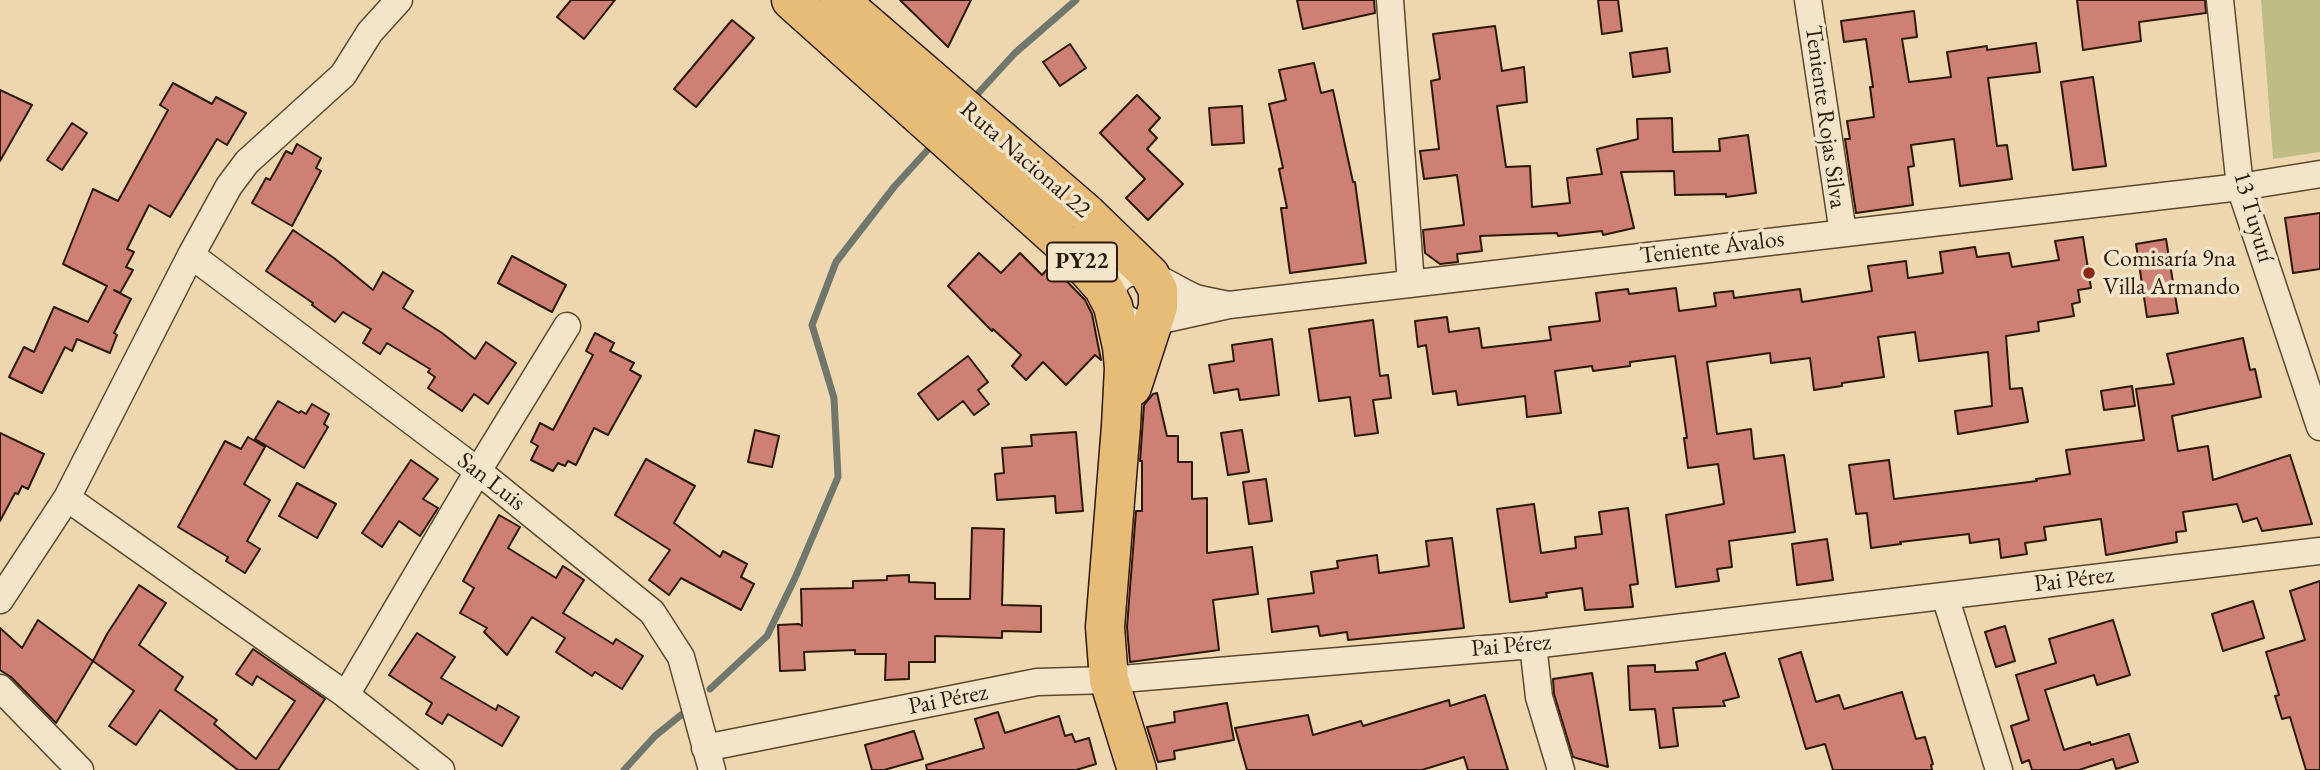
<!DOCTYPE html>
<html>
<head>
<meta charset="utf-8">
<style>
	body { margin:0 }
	canvas { display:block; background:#eed7ae }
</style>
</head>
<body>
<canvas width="2320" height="770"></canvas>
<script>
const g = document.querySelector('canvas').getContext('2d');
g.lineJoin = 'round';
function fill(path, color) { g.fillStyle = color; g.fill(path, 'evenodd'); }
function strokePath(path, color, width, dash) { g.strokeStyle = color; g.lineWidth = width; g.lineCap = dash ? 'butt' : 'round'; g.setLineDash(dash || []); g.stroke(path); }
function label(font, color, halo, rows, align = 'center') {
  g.font = font + ' "EB Garamond",serif'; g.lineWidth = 7; g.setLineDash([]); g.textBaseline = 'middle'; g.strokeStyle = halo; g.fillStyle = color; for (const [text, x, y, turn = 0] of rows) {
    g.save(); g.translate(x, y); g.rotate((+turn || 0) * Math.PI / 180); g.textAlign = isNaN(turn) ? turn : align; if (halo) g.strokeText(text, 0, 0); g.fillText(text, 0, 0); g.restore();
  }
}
const green = new Path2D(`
	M2261 0H2320V152L2273 159Z`);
const stream = new Path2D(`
	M971 101 1015 53 1076 0
	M710 689 767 636 795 578 838 477 834 398 812 325 836 262 894 187 933 144
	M624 770 655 736 681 715`);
const building = new Path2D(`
	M571 0H615L584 39 557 17Z
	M900 0H971L948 47Z
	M1297 0H1374L1375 13 1303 29Z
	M1598 0H1618L1622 31 1602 34Z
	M2077 0H2205L2206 13 2139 22 2141 41 2083 50Z
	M1914 11 1917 37 1902 39 1909 82 1951 77 1947 52 1987 46V50L2036 43 2040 72 1988 78 1997 146 2007 145 2012 179 1960 186 1954 139 1911 145 1914 166 1908 167 1913 205 1856 213 1845 139H1850L1847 121 1874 117 1870 87H1873L1866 39 1844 42 1841 21Z
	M732 20 754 38 696 107 674 89Z
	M1495 26 1502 71 1524 67 1527 102 1497 106 1506 167 1530 166 1532 207 1570 203 1567 178 1602 174 1597 149 1638 139 1637 119 1672 118 1673 152 1720 151 1719 139 1748 135 1756 193 1726 197V194L1675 195 1674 171 1621 172 1634 228 1603 235 1602 231 1558 236 1557 233 1480 236 1482 251 1457 254 1458 262 1440 264 1425 253 1423 230 1464 225 1457 175 1424 179 1420 151 1439 149 1431 81 1440 79 1433 34Z
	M1070 44 1086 68 1060 86 1043 62Z
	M1667 48 1670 72 1633 77 1630 53Z
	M1314 63 1321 93 1333 90 1353 182H1355L1366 263 1290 273 1281 208H1287L1279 169 1283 168 1269 104 1286 100 1279 70Z
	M2093 77 2106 166 2073 170 2061 82Z
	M173 83 212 104 216 97 246 113 227 145 217 139 170 217 149 205 127 249 134 252 126 267 133 270 120 293 114 290 131 299 114 333 117 335 110 353 77 339 72 351 65 347 42 393 9 377 24 347 34 352 54 307 88 322 107 286 63 264 93 189 118 201 168 110 160 105Z
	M0 90 32 105 0 161Z
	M1137 95 1160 118 1149 130 1157 138 1147 149 1183 184 1148 220 1126 198 1145 179 1100 133Z
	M1242 106 1244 143 1212 145 1209 108Z
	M72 123 87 133 62 170 47 160Z
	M297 144 321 158 316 168 321 171 292 226 252 203 266 178 270 180 286 151 292 154Z
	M2320 213V269L2293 273 2285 218Z
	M293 230 334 258 373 290 383 272 413 291 403 308 442 333 475 359 486 342 516 363 488 404 474 394 462 411 428 388 435 377 428 372 430 369 387 343 380 354 363 343 371 329 343 312 335 322 312 305 313 303 266 271Z
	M2083 237 2091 288 2078 290 2080 302 2072 304 2074 316 2038 322 2039 331 2006 336 2010 389 2022 388 2028 422 1958 434 1955 411 1992 406 1988 352 1919 361 1915 332 1878 337 1884 377 1842 383V386L1814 390 1810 358 1771 363 1770 353 1707 362 1717 434 1751 429 1754 459 1784 455 1795 532 1729 541 1732 567 1717 569 1719 581 1676 587 1666 515 1724 504 1718 464 1688 468 1684 438H1687L1675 356 1630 362V366L1593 371 1592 366 1555 371 1561 413 1527 417 1525 396 1458 405 1456 391 1433 394 1426 345 1418 347 1415 321 1447 317 1449 332 1479 328 1482 348 1551 340 1549 327 1600 321 1596 293 1628 289 1629 294 1676 288 1679 311 1716 306 1714 293 1733 291 1734 298 1800 289 1802 302 1872 291 1868 266 1906 261 1908 278 1943 273 1940 252 1975 247 1977 257 2009 253 2012 267 2059 260 2055 241Z
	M2166 239 2178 313 2147 317 2136 244Z
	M979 253 1001 273 1020 253 1042 275 1051 265 1085 300 1092 314 1101 360 1095 355 1066 385 1043 362 1026 380 1012 366 1021 355 993 329 992 331 948 286Z
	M512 256 566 285 552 312 498 283Z
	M1373 320 1380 376 1388 375 1391 398 1373 400 1378 433 1355 436 1350 397 1319 401 1309 329Z
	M595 333 614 343 610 351 634 363 630 370 641 376 608 435 594 428 576 465 568 461 565 466 558 463 553 471 531 460 538 446 531 442 540 423 553 430 593 355 586 351Z
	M2243 338 2250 370 2255 369 2261 397 2172 416 2178 451 2208 446 2213 480 2290 455 2312 524 2262 531 2257 518 2243 522 2237 504 2183 512 2186 531 2176 532 2177 542 2106 555 2101 519 2044 527 2046 540 2025 543 2027 554 2001 558 1999 539 1970 543 1969 534 1900 542 1901 544 1871 548 1867 513 1856 514 1849 465 1889 460 1894 499 2037 481 2036 479 2070 474 2066 450 2144 440 2136 389 2174 384 2167 354Z
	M1272 339 1279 395 1240 400 1238 389 1214 393 1209 365 1234 361 1232 345Z
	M968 356 988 382 978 390 989 404 974 415 963 401 938 420 918 394Z
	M2132 386 2135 406 2104 410 2101 391Z
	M1157 393 1167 436H1178V462H1192V499L1207 498V553L1252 547 1258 594 1213 600 1219 650 1130 662 1127 627 1136 511H1142V461H1140L1144 405 1153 394Z
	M278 401 299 413 301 411 306 414 312 404 329 414 324 424 328 427 304 468 255 439Z
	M755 430 779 436 772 467 748 462Z
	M1242 430 1249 472 1228 475 1221 433Z
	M1076 432 1083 511 1056 513 1055 496 997 500 995 474 1004 473 1002 448 1032 446 1031 435Z
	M0 433 44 454 28 489 22 486 18 494 15 493 0 521Z
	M248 437 265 447 244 484 270 500 247 541 260 549 245 573 226 561 228 557 178 527 225 441 241 449Z
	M646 459 695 486 674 523 720 557 723 551 747 564 741 577 754 584 741 610 681 578 669 595 649 580 670 550 615 515Z
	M411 460 438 479 423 499 438 508 420 536 399 521 382 547 362 533Z
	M1266 479 1272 521 1249 524 1243 482Z
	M297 483 336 504 317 538 279 516Z
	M1534 504 1541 553 1576 548 1575 537 1602 534 1599 512 1628 508 1638 584 1630 585 1633 607 1585 610 1582 588 1546 593 1547 597 1510 602 1497 509Z
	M499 515 520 527 508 548 556 578 563 566 584 580 563 613 613 644 616 639 643 656 622 689 595 672 592 676 556 652 565 638 532 617 507 655 484 632 487 628 460 613 474 588 463 581Z
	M972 528 1004 529 1002 605 1041 606V632L1002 631V638L935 636V662H909V679L885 680 886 654H855V650L804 652 805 670 780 671 778 625 799 624 802 626 801 589 853 588V581L887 580V576L909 575V582L935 583V599H970Z
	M1452 538 1464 628 1348 640 1347 632 1320 636 1318 626 1272 632 1268 599 1314 593 1311 572 1338 568 1337 561 1377 555 1379 573 1429 566 1426 541Z
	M1827 539 1833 580 1797 585 1792 544Z
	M2320 581V770H2306L2290 717 2282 719 2275 696 2279 695 2266 652 2305 640 2290 591Z
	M139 585 166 603 139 645 183 677 175 690 217 720 214 724 256 759 295 701 257 676 252 685 236 674 253 649 325 699 278 770H238L160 710 136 745 109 726 134 691 93 661 107 634Z
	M2253 601 2264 638 2223 651 2212 614Z
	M38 620 93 661 56 723 11 677 0 670V628L22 648Z
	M2113 620 2130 675 2097 685 2094 675 2045 690 2064 750 2090 742 2091 745 2129 734 2138 762 2116 769 2113 759 2079 770H2032L2029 760 2022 763 2011 726 2029 720 2016 675 2056 663 2049 639Z
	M2005 626 2015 661 1996 667 1985 632Z
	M417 633 455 657 441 678 496 710 498 705 519 717 502 746 448 714 442 724 426 714 432 703 389 675Z
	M1801 652 1816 702 1839 695 1844 709 1902 692 1916 739 1925 737 1933 764 1931 765 1932 770H1833L1825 744 1806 749 1779 659Z
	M1725 653 1739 697 1723 701 1725 706 1673 708 1678 746 1660 748 1655 709 1630 710 1628 666 1655 665V672L1698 670 1696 662Z
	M1592 673 1597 701 1608 767 1573 757 1554 694 1553 679Z
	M1485 695 1508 770H1468L1464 757 1422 770H1247L1235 728 1308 715 1313 735 1361 721 1363 726 1449 700 1450 706Z
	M1227 703 1234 740 1174 751 1175 759 1158 762 1147 727 1175 722 1174 712Z
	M998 712 1005 733 1059 716 1065 736 1072 734 1075 742 1089 738 1096 764 1076 770H927L926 765 984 748 975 719Z
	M914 731 923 759 884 770H872L865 745Z`);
const street = new Path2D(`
	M1390 0 1411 284
	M1808 0 1843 233
	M2220 0 2240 187 2320 427
	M191 255 478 471 652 612 681 657 712 770
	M1229 305C1218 303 1207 301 1196 298 1179 292 1152 271 1136 272 1102 275 1105 320 1143 324L1229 305 2240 187 2320 174
	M67 498 346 695 441 770
	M1945 596 1999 770
	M0 600 67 498 191 255 229 186 247 162 343 75 370 32 399 0
	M1533 645 1539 697 1561 770
	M0 688 80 770
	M346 695 478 471 567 326
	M705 748 1037 682 1109 680 1533 645 2320 551`);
const highway = new Path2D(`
	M791 0 1070 250 1103 287 1113 306 1122 347 1124 368 1121 426 1105 627 1109 680 1137 770
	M839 0 1086 213 1150 275 1158 290V307L1132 387`);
const markers = [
	[2089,273,7,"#8f2418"]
];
const shields = [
	[1082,262,70]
];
const shieldNames = [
	["PY22",1082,262]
];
const streetNames = [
	["Teniente Rojas Silva",1825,117,82],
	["Ruta Nacional 22",1025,160,41],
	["13 Tuyutí",2253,217,74],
	["Teniente Ávalos",1712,248,-7],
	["San Luis",491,482,38],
	["Pai Pérez",2074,580,-7],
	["Pai Pérez",1511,646,-5],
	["Pai Pérez",948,700,-11]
];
const poiNames = [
	["Comisaría 9na",2103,259],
	["Villa Armando",2103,287]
];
fill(green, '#bebd86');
strokePath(stream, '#70776d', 7);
fill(building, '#cf8075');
strokePath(building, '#2c1800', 2);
strokePath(street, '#5c482c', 29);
strokePath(highway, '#2c1800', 41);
strokePath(street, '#f4e5ca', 26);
strokePath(highway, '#e7bc77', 38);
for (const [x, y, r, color] of markers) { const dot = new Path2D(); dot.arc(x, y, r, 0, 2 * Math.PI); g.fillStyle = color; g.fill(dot); strokePath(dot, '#f4e5ca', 2.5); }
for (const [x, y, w] of shields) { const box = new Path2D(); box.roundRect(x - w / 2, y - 19.5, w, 39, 5); g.fillStyle = '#f4e5ca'; g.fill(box); strokePath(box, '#2c1800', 2); }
label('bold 23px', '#2c1800', null, shieldNames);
label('24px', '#2c1800', '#f4e5ca', streetNames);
label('24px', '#2c1800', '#f4e5ca', poiNames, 'left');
</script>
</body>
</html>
